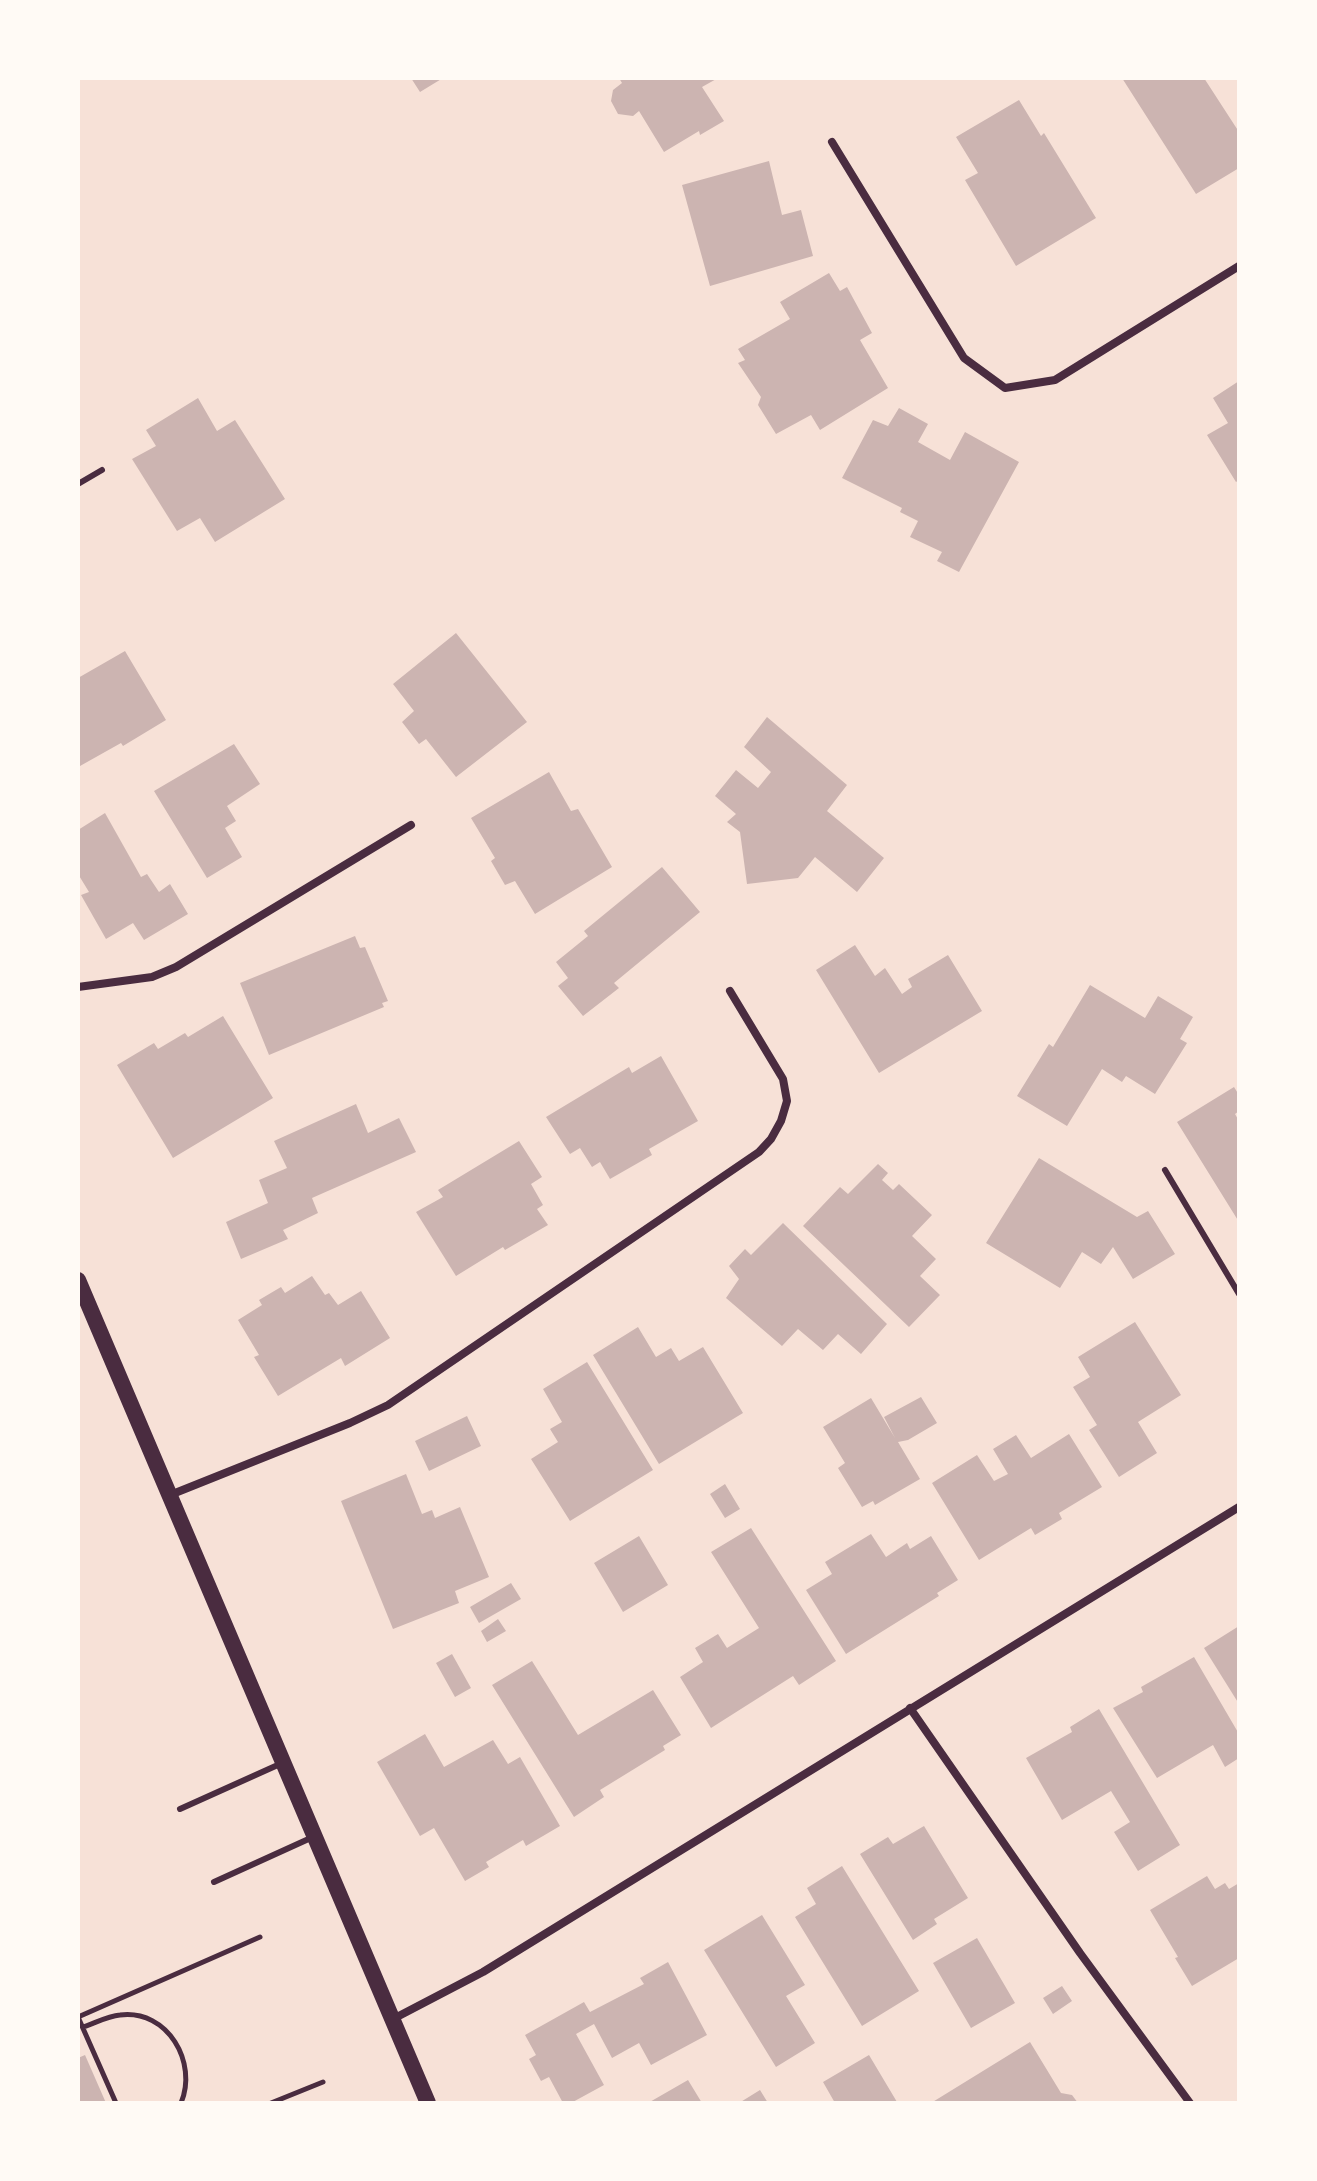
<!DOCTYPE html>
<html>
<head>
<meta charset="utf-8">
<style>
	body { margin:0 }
	#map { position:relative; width:1317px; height:2181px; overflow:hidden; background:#f7e1d7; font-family:Lato,sans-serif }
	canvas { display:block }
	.frame { position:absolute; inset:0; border:80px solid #fffaf5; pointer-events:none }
</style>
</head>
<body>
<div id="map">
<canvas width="1317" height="2181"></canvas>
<div class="frame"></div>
</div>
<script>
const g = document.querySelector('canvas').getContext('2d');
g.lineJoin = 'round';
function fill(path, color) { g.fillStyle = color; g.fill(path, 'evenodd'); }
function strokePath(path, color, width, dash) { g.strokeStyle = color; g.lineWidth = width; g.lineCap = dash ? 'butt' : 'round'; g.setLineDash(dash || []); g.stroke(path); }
const building = new Path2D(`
	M411 78H443L420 92Z
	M619 78H718L702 87 724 121 700 135 699 131 664 152 639 111 633 116 618 114 611 101 613 90 622 83Z
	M1122 78H1204L1239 132V168L1196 194Z
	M1019 100 1041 136 1044 133 1096 218 1016 266 965 180 978 173 956 137Z
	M769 161 782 215 801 210 813 256 710 286 682 185Z
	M829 273 840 291 847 287 872 333 860 340 888 388 820 430 811 415 776 434 758 405 761 397 738 363 745 360 738 349 790 319 780 302Z
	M1239 381V480L1236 482 1207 435 1228 423 1213 398Z
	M198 398 217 431 235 420 285 499 215 542 200 518 177 531 132 459 156 446 146 430Z
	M899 408 928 424 918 442 950 460 965 432 1019 462 959 572 937 561 942 552 910 537 918 521 900 512 902 508 842 478 873 420 888 426Z
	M456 633 527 722 456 777 426 739 419 744 402 722 414 711 393 684Z
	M125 651 166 720 123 746 121 743 80 766 78 762V678Z
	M767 717 847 785 827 811 884 858 857 892 815 857 798 878 747 884 740 832 727 822 736 814 715 796 736 770 758 788 771 772 744 747Z
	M234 744 260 784 227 806 236 821 225 828 242 857 207 878 154 791Z
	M549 772 571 811 578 809 612 867 535 914 515 881 505 885 491 861 495 858 471 818Z
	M105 813 141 877 147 874 159 892 170 884 188 914 144 940 133 923 106 939 81 895 89 892 78 874V830Z
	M662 867 700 912 614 983 619 988 583 1016 558 986 568 978 556 962 588 936 584 931Z
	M355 936 360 948 365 947 388 1001 382 1003 384 1007 269 1055 240 983Z
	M855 945 875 976 885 968 902 994 912 987 908 979 948 955 982 1011 879 1073 816 970Z
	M1090 985 1145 1018 1158 996 1193 1017 1180 1039 1187 1043 1155 1094 1126 1076 1122 1082 1102 1069 1067 1126 1017 1096 1049 1044 1053 1047Z
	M223 1016 273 1098 173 1158 117 1065 154 1043 158 1049 185 1033 188 1037Z
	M661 1056 698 1121 649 1149 652 1155 610 1179 600 1162 592 1167 580 1148 570 1154 546 1117 629 1067 632 1073Z
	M1234 1087 1239 1095V1111L1235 1114 1239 1121V1222L1177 1122Z
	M356 1104 368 1133 399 1118 416 1152 312 1198 318 1213 283 1230 288 1239 241 1259 226 1222 268 1203 259 1180 287 1168 274 1141Z
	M519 1141 542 1177 531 1184 543 1205 537 1209 548 1225 505 1250 503 1247 456 1276 416 1212 443 1197 438 1190Z
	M1039 1158 1137 1217 1148 1211 1175 1254 1133 1279 1113 1247 1101 1264 1082 1252 1060 1288 986 1243Z
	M878 1164 888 1173 882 1180 893 1190 899 1184 932 1215 912 1236 936 1259 920 1276 940 1295 909 1327 803 1226 840 1187 848 1194Z
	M783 1223 887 1324 861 1354 838 1334 823 1350 798 1329 782 1346 726 1298 739 1279 729 1266 745 1249 751 1255Z
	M312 1276 325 1295 329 1293 338 1305 361 1291 390 1338 345 1366 341 1358 278 1396 254 1357 259 1355 238 1320 262 1305 259 1300 281 1287 285 1293Z
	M1135 1322 1181 1395 1138 1422 1157 1453 1119 1477 1089 1430 1097 1425 1073 1387 1090 1377 1078 1357Z
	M638 1327 656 1357 671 1348 679 1361 703 1347 743 1413 659 1464 593 1355Z
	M587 1362 653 1470 570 1521 531 1459 558 1442 550 1429 562 1422 543 1389Z
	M921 1397 937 1423 908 1440 898 1442 920 1479 875 1505 873 1501 862 1507 838 1468 845 1463 823 1427 871 1398 895 1438 884 1417Z
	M467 1416 481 1446 429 1471 415 1441Z
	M1069 1434 1102 1487 1059 1513 1062 1519 1035 1535 1031 1528 979 1560 932 1483 977 1455 994 1481 1008 1474 993 1449 1016 1435 1031 1458Z
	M406 1474 422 1514 432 1510 435 1518 460 1507 489 1577 455 1591 459 1603 393 1629 341 1501Z
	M725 1484 740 1509 725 1518 710 1494Z
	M751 1528 836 1661 799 1685 793 1676 711 1728 680 1677 703 1662 695 1648 718 1634 727 1648 759 1628 711 1552Z
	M871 1534 886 1557 907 1543 910 1549 931 1536 958 1580 937 1593 939 1596 846 1654 806 1590 832 1574 825 1562Z
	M639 1536 668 1585 623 1612 594 1563Z
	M511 1583 521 1599 479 1623 470 1607Z
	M498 1619 506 1631 487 1642 481 1631Z
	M1239 1626V1704L1204 1648Z
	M452 1654 471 1688 455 1697 436 1663Z
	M1194 1657 1239 1734V1758L1225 1767 1213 1745 1157 1778 1113 1708 1143 1692 1141 1687Z
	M532 1661 578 1735 653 1690 681 1735 663 1746 665 1750 600 1790 604 1797 574 1817 492 1685Z
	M1099 1709 1180 1845 1138 1871 1114 1832 1130 1822 1111 1791 1062 1820 1026 1758 1072 1732 1070 1727Z
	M425 1734 444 1767 493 1740 508 1764 520 1757 560 1826 526 1846 523 1840 486 1862 489 1867 465 1881 434 1828 420 1836 377 1762Z
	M924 1826 968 1898 934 1919 937 1924 913 1940 860 1854 888 1837 893 1844Z
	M842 1866 919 1991 862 2026 795 1917 816 1904 807 1888Z
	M1207 1876 1215 1889 1225 1883 1229 1889 1239 1883V1958L1192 1986 1175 1958 1178 1957 1150 1910Z
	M762 1915 805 1985 786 1996 815 2043 776 2067 704 1950Z
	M977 1938 1015 2003 971 2028 933 1963Z
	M668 1962 707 2035 651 2065 639 2043 612 2058 594 2024 576 2034 604 2085 571 2103H563L549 2077 541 2081 529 2059 536 2055 525 2035 584 2002 590 2012 644 1984 640 1978Z
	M1062 1986 1072 2001 1053 2014 1043 1998Z
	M1030 2042 1061 2093 1072 2095 1078 2103H931Z
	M85 2055 106 2103H78V2058Z
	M869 2055 897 2102 835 2103 823 2082Z
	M688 2080 702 2103H648Z
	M760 2090 768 2103H739Z`);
const path = new Path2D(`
	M78 2017 260 1937
	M78 2017 116 2103
	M83 2027C95 2023 108 2016 120 2015 168 2009 198 2063 181 2103
	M271 2103 323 2082`);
const service = new Path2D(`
	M78 484 102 470
	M1165 1170 1239 1294
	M180 1809 280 1764
	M214 1882 313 1837`);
const minor = new Path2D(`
	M832 142 964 358 1005 388 1055 380 1239 266
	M78 987 152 977 176 967 411 825
	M170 1495 350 1423 388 1405 759 1152 771 1139 781 1121 787 1101 783 1079 730 991
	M910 1708 1080 1953 1190 2103
	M393 2019 483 1972 1239 1507`);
const secondary = new Path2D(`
	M78 1280 428 2103`);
fill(building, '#ccb4b1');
strokePath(path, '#4a2c40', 5);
strokePath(service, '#4a2c40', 6);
strokePath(minor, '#4a2c40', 8);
strokePath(secondary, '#4a2c40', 16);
</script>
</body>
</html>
